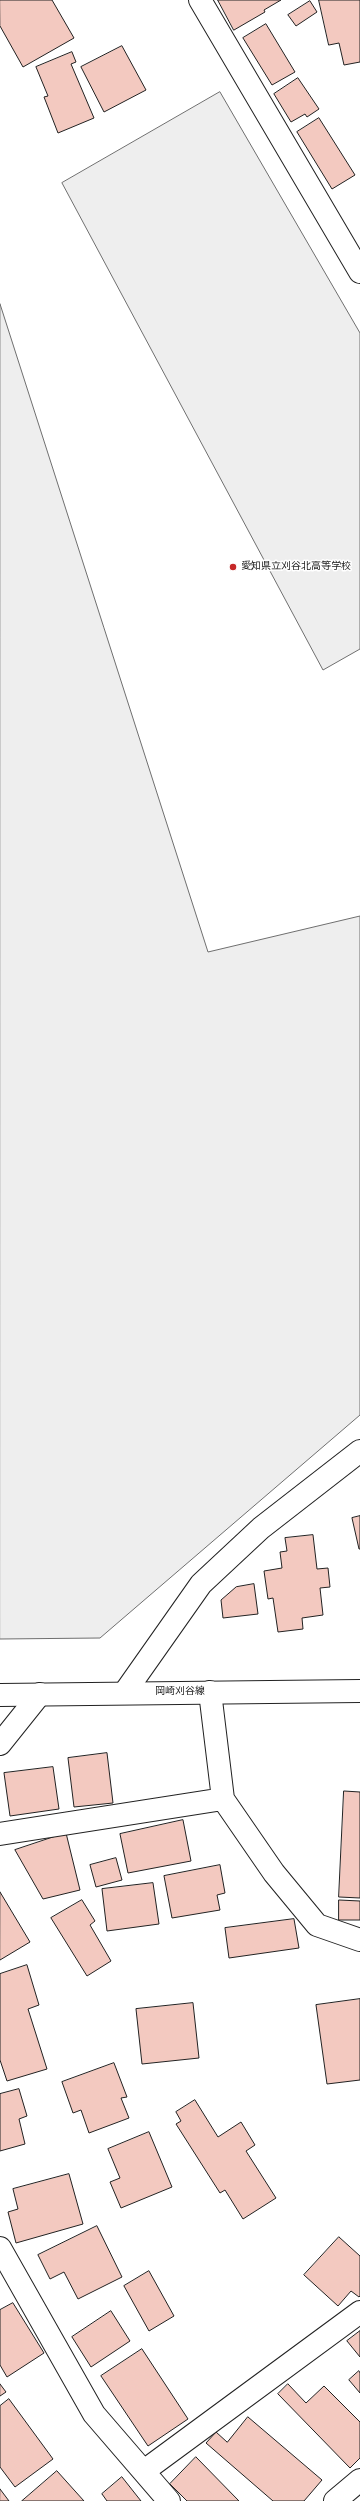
<!DOCTYPE html>
<html>
<head>
<meta charset="utf-8">
<style>
	body { margin:0 }
	canvas { display:block; background:#fff }
</style>
</head>
<body>
<canvas width="360" height="2501"></canvas>
<script>
const g = document.querySelector('canvas').getContext('2d');
g.lineJoin = 'round';
function fill(path, color) { g.fillStyle = color; g.fill(path, 'evenodd'); }
function strokePath(path, color, width, dash) { g.strokeStyle = color; g.lineWidth = width; g.lineCap = dash ? 'butt' : 'round'; g.setLineDash(dash || []); g.stroke(path); }
function label(font, color, halo, rows, align = 'center') {
  g.font = font + ' "Source Sans 3","Noto Sans JP",sans-serif'; g.lineWidth = 3; g.setLineDash([]); g.textBaseline = 'middle'; g.strokeStyle = halo; g.fillStyle = color; for (const [text, x, y, turn = 0] of rows) {
    g.save(); g.translate(x, y); g.rotate((+turn || 0) * Math.PI / 180); g.textAlign = isNaN(turn) ? turn : align; if (halo) g.strokeText(text, 0, 0); g.fillText(text, 0, 0); g.restore();
  }
}
const green = new Path2D(`
	M220 92 360 333V649L323 670 62 183Z
	M0 304 208 952 360 916V1415L100 1638 0 1639Z`);
const building = new Path2D(`
	M0 0H52L74 38 23 67 0 26Z
	M218 0H281L264 10 265 12 234 30Z
	M319 0H360V62L344 65 339 43 329 45Z
	M310 1 317 12 296 26 288 15Z
	M266 24 295 72 272 85 243 38Z
	M122 46 146 90 104 112 81 67Z
	M72 52 76 62 71 64 94 118 58 133 44 97 48 96 36 67Z
	M298 78 319 109 307 117 305 114 291 122 274 94Z
	M319 118 355 175 332 189 297 132Z
	M360 1516V1549H359L352 1518Z
	M313 1535 317 1569 328 1568 330 1587 320 1588 323 1615 302 1618 303 1629 278 1632 273 1598 268 1599 264 1571 282 1568 280 1552 287 1551 285 1538Z
	M254 1584 258 1614 223 1618 221 1600 236 1587Z
	M107 1753 113 1803 74 1807 68 1758Z
	M53 1767 59 1809 10 1816 4 1773Z
	M344 1791 360 1792V1898L339 1897Z
	M183 1820 191 1861 128 1873 120 1834Z
	M66 1833 80 1890 43 1899 15 1850Z
	M116 1858 122 1880 96 1887 90 1865Z
	M220 1865 225 1893 217 1895 220 1910 172 1918 164 1876Z
	M153 1883 159 1924 107 1931 102 1889Z
	M0 1892 30 1942 0 1960Z
	M82 1900 95 1921 90 1925 111 1961 87 1976 51 1918Z
	M339 1900 360 1901V1920H339Z
	M294 1919 299 1948 229 1958 225 1928Z
	M27 1965 39 2005 28 2009 47 2069 7 2081 0 2060V1974Z
	M360 1999V2080L327 2084 316 2005Z
	M193 2003 199 2058 142 2064 136 2009Z
	M114 2063 127 2097 121 2098 129 2118 89 2133 81 2110 73 2113 62 2082Z
	M19 2089 27 2116 19 2119 25 2144 0 2151V2094Z
	M195 2100 218 2137 241 2122 255 2145 246 2151 276 2198 243 2219 225 2190 220 2193 176 2124 181 2121 176 2112Z
	M149 2132 172 2187 121 2208 110 2182 120 2178 108 2149Z
	M69 2174 83 2224 16 2243 8 2212 18 2209 13 2189Z
	M97 2226 122 2277 78 2299 64 2272 50 2279 38 2255Z
	M339 2237 360 2256V2296L359 2297 351 2291 338 2306 304 2275Z
	M149 2271 174 2316 149 2331 124 2286Z
	M13 2303 44 2353 7 2377 0 2365V2310Z
	M111 2311 130 2341 91 2367 72 2337Z
	M360 2331V2357L347 2341Z
	M142 2349 188 2419 148 2446 101 2376Z
	M359 2371 360 2373V2393L349 2380Z
	M0 2384 6 2392 0 2396Z
	M288 2384 306 2403 324 2386 360 2422V2458L350 2468 278 2394Z
	M9 2399 53 2459 15 2487 0 2467V2406Z
	M248 2417 322 2480 304 2501H273L206 2443 216 2432 227 2442Z
	M196 2457 239 2501H187L170 2484Z
	M57 2471 84 2501H22Z
	M122 2477 141 2501H107L102 2494Z
	M0 2489 9 2501H0Z`);
const minor = new Path2D(`
	M200 0 360 272
	M125 1692 201 1584 261 1528 360 1451
	M210 1692 223 1799 274 1873 317 1925 360 1940
	M0 1744 40 1694
	M0 1834 223 1799
	M0 2248 94 2414 169 2501
	M144 2471 360 2312
	M335 2501 360 2480`);
const primary = new Path2D(`
	M0 1695 360 1691`);
const markers = [
	[233,567,4,"#c62828"]
];
const poiNames = [
	["愛知県立刈谷北高等学校",241,567]
];
const streetNames = [
	["岡崎刈谷線",180,1692]
];
fill(green, '#eee');
strokePath(green, '#6f6f6f', 1);
fill(building, '#f3c9c0');
strokePath(building, '#222', 1);
strokePath(minor, '#222', 24);
strokePath(primary, '#222', 24);
strokePath(minor, '#fff', 22);
strokePath(primary, '#fff', 22);
for (const [x, y, r, color] of markers) { const dot = new Path2D(); dot.arc(x, y, r, 0, 2 * Math.PI); g.fillStyle = color; g.fill(dot); strokePath(dot, '#fff', 1.5); }
label('10px', '#222', '#fff', poiNames, 'left');
label('10px', '#222', '#fff', streetNames);
</script>
</body>
</html>
